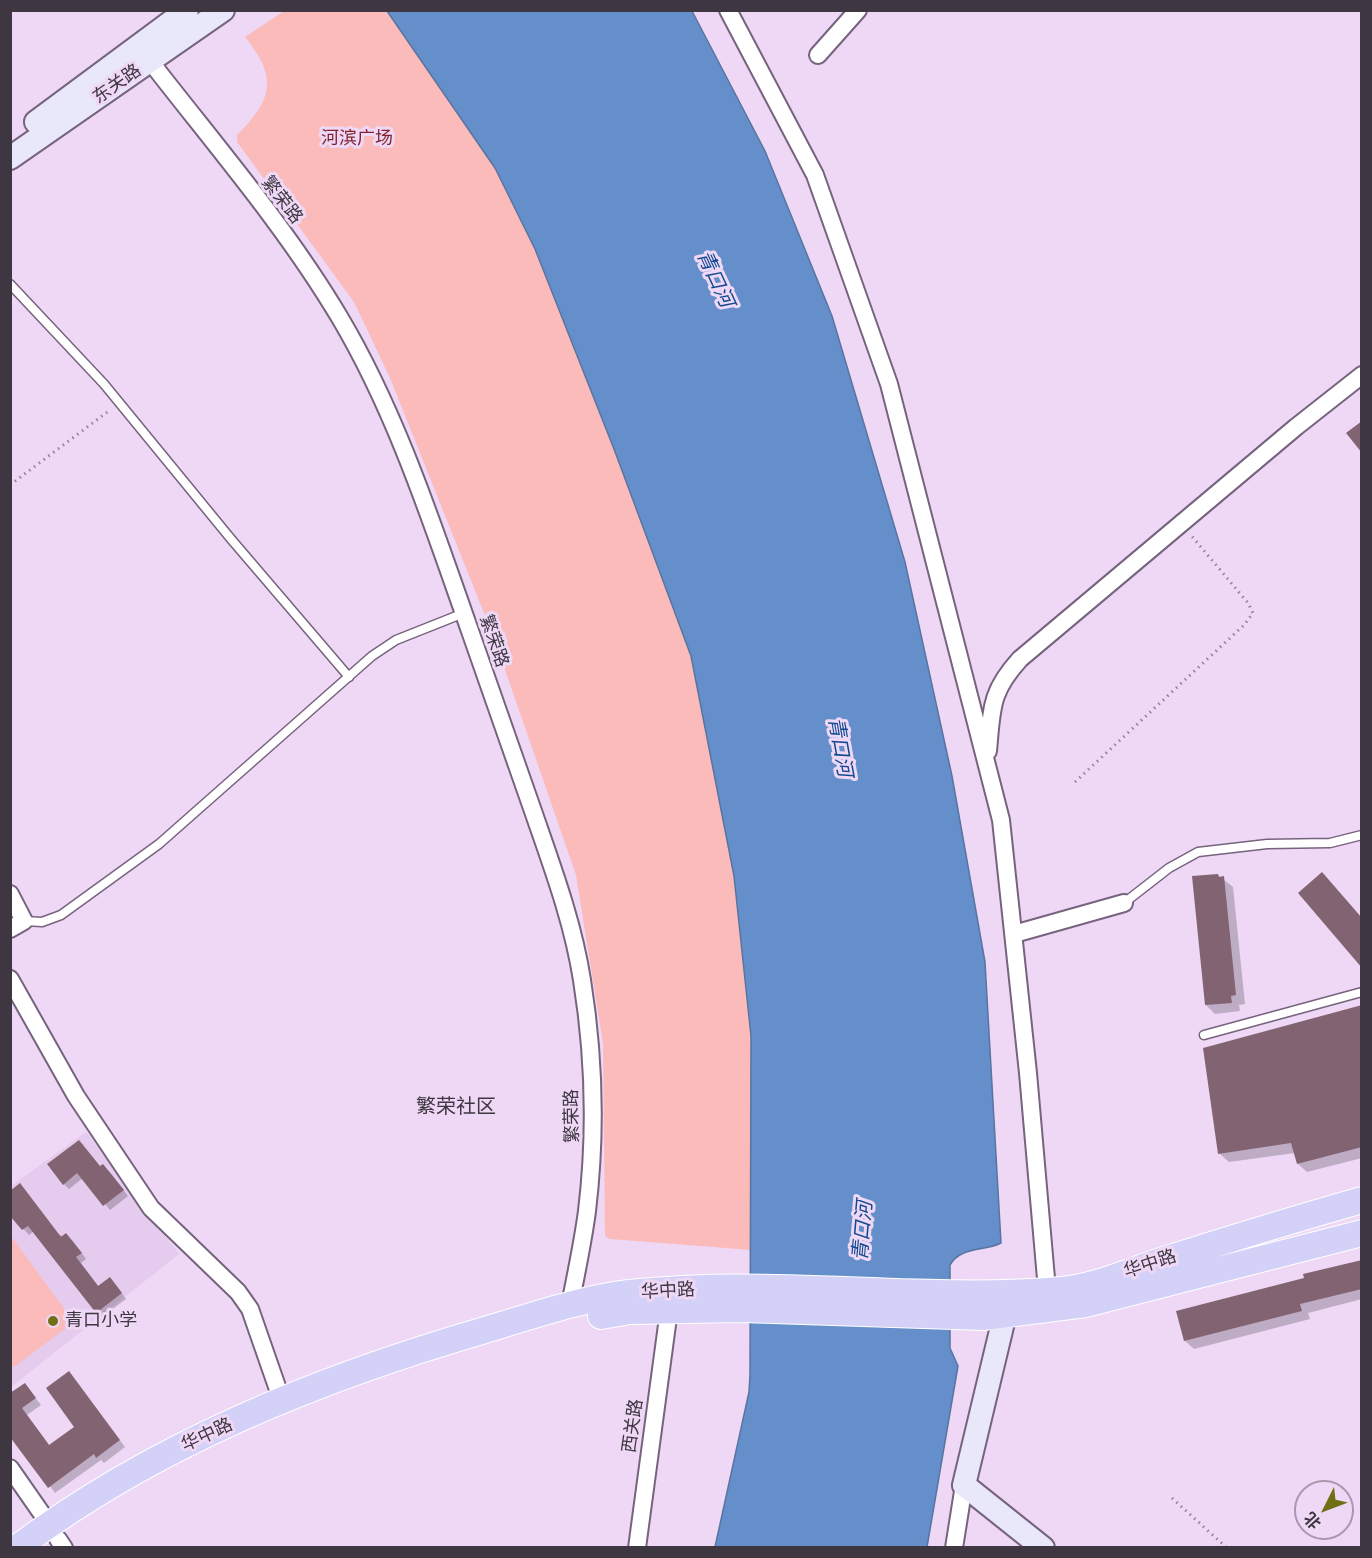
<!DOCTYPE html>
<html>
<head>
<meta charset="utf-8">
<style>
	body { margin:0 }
	#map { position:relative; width:1372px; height:1558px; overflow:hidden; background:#eed8f5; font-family:Quicksand,"Noto Sans SC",sans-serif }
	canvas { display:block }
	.frame { position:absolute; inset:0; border:12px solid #3e3641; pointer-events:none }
	.north { position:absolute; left:1294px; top:1480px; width:60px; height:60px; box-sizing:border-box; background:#eed8f5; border:2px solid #a897ad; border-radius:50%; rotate:228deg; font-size:16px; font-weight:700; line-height:24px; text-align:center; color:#3e3641 }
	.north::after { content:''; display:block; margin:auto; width:21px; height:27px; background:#6f7014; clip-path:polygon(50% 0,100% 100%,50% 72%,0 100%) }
</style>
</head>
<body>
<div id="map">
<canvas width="1372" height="1558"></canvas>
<div class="frame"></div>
<div class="north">北</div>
</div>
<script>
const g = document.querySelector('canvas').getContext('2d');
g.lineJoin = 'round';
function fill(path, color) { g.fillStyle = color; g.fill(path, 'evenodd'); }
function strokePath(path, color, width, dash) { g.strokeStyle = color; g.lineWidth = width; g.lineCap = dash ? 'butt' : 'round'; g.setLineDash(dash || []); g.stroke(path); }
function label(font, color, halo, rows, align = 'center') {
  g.font = font + ' Quicksand,"Noto Sans SC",sans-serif'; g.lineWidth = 6; g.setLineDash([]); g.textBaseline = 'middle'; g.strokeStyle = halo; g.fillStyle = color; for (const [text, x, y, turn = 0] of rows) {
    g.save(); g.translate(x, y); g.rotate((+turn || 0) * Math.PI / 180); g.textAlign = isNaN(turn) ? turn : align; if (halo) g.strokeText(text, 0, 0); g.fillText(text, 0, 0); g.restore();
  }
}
const built = new Path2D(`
	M86 1132 179 1254 11 1387V1186Z`);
const green = new Path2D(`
	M284 11H387L495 168 535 249 614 449 691 656 734 876 751 1036V1250L610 1239 605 1236 603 1043 576 875 494 638 390 378 354 302 237 142V135C273 99 278 78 245 37Z
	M11 1236 74 1322 14 1367 10 1363Z`);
const water = new Path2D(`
	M387 11H692L765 151 832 316 905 562 952 776 985 962 1001 1243C983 1252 961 1246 950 1265V1348L958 1366 927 1547H715L749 1392 750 1375 751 1036 734 876 691 656 614 449 535 249 495 168Z`);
const shadow = new Path2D(`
	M1218 875 1233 887 1245 1004 1239 1005 1240 1011 1215 1014 1206 1005Z
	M1362 1006V1158L1307 1172 1298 1164 1295 1153 1229 1162 1220 1154Z
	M79 1142 101 1168 109 1171 128 1196 110 1210 83 1178 69 1189 64 1184Z
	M10 1214 72 1240 86 1259 81 1263 99 1287 115 1284 126 1299 102 1317 34 1231 29 1235Z
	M1362 1261V1299L1308 1313 1310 1319 1194 1349 1185 1341 1306 1279Z
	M69 1373 125 1447 104 1463 101 1460 55 1493 10 1434 25 1385 41 1405 27 1415 50 1446 76 1427Z`);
const building = new Path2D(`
	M1362 421V453L1346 433Z
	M1322 872 1362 918V968L1298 893Z
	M1218 874 1219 877 1224 876 1236 995 1231 996 1232 1003 1205 1005 1192 876Z
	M1362 1005V1147L1297 1164 1291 1143 1218 1154 1203 1048Z
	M79 1140 100 1166 103 1164 124 1190 103 1206 77 1173 63 1185 47 1164Z
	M20 1183 61 1237 66 1233 82 1253 76 1257 98 1286 110 1277 122 1293 96 1313 28 1226 22 1230 10 1216V1191Z
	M1362 1260V1289L1300 1304 1302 1311 1184 1341 1176 1311 1304 1278 1303 1274Z
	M69 1371 120 1440 96 1458 94 1454 48 1488 10 1437V1393L25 1383 36 1398 22 1408 49 1445 74 1427 46 1388Z`);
const path = new Path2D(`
	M10 485 110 410
	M1075 782 1244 625 1253 613 1248 603 1190 534
	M1172 1498 1227 1548`);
const lane = new Path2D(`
	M10 284 104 384 231 539 349 677
	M1124 903 1169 868 1198 852 1267 844 1330 843 1362 835
	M24 921 42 922 61 915 159 844 372 656 396 640 464 613
	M1204 1035 1362 992`);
const street = new Path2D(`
	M728 10 815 175 889 384 1001 820 1028 1073 1047 1290
	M818 55 858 10
	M150 61C215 145 286 227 340 318 397 414 433 526 470 631 491 691 512 751 533 811 552 866 573 922 582 980 594 1055 596 1136 587 1211 583 1242 576 1274 570 1305
	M988 751C992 708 990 692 1020 659L1296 427 1362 375
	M10 894 24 921 10 929
	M1014 934 1124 903
	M10 979 76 1096 151 1208 238 1292 250 1309 282 1401
	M10 1468 49 1524
	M58 1539 64 1548
	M637 1548 669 1310
	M954 1548 964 1485`);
const secondary = new Path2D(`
	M36 122 187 10
	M10 158 223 10
	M1005 1314 964 1485 1043 1548`);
const primary = new Path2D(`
	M601 1316 630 1311 742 1309 983 1317 1086 1304 1362 1233
	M17 1548C155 1444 320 1378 485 1330 532 1316 580 1299 629 1293 773 1277 918 1302 1062 1290 1096 1287 1132 1270 1164 1260 1230 1239 1295 1219 1362 1200`);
const markers = [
	[53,1321,6,"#6f7014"]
];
const streetNames = [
	["东关路",117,84,-35],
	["繁荣路",282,200,52],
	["繁荣路",494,641,71],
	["繁荣路",572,1116,-91],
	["华中路",1150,1264,-18],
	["华中路",668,1291,-3],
	["西关路",633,1426,-82],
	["华中路",207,1435,-25]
];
const parkNames = [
	["河滨广场",357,139]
];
const poiNames = [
	["青口小学",65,1321]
];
const waterNames = [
	["青口河",715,279,65],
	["青口河",840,747,80],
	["青口河",863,1231,-85]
];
const neighbourhoodNames = [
	["繁荣社区",456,1107]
];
fill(built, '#e5cbed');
fill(green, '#fcbbbb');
fill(water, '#658fca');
strokePath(water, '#5974a1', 1.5);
fill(shadow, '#0003');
fill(building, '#826372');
strokePath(lane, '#76637d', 11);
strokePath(street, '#76637d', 20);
strokePath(secondary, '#76637d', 26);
strokePath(primary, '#fff', 28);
strokePath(path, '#928397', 3, [1.5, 4.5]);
strokePath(lane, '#fff', 8);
strokePath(street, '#fff', 16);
strokePath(secondary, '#e9e8fb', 22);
strokePath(primary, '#d3d1f7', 26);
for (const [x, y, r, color] of markers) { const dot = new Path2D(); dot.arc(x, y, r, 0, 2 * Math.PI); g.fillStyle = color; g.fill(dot); strokePath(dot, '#eed8f5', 2); }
label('18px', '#3e3641', '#eed8f5', streetNames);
label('18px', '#82222d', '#eed8f5', parkNames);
label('18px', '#3e3641', '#eed8f5', poiNames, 'left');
label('italic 20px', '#114a90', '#eed8f5', waterNames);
label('20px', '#3e3641', '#eed8f5', neighbourhoodNames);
</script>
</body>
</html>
